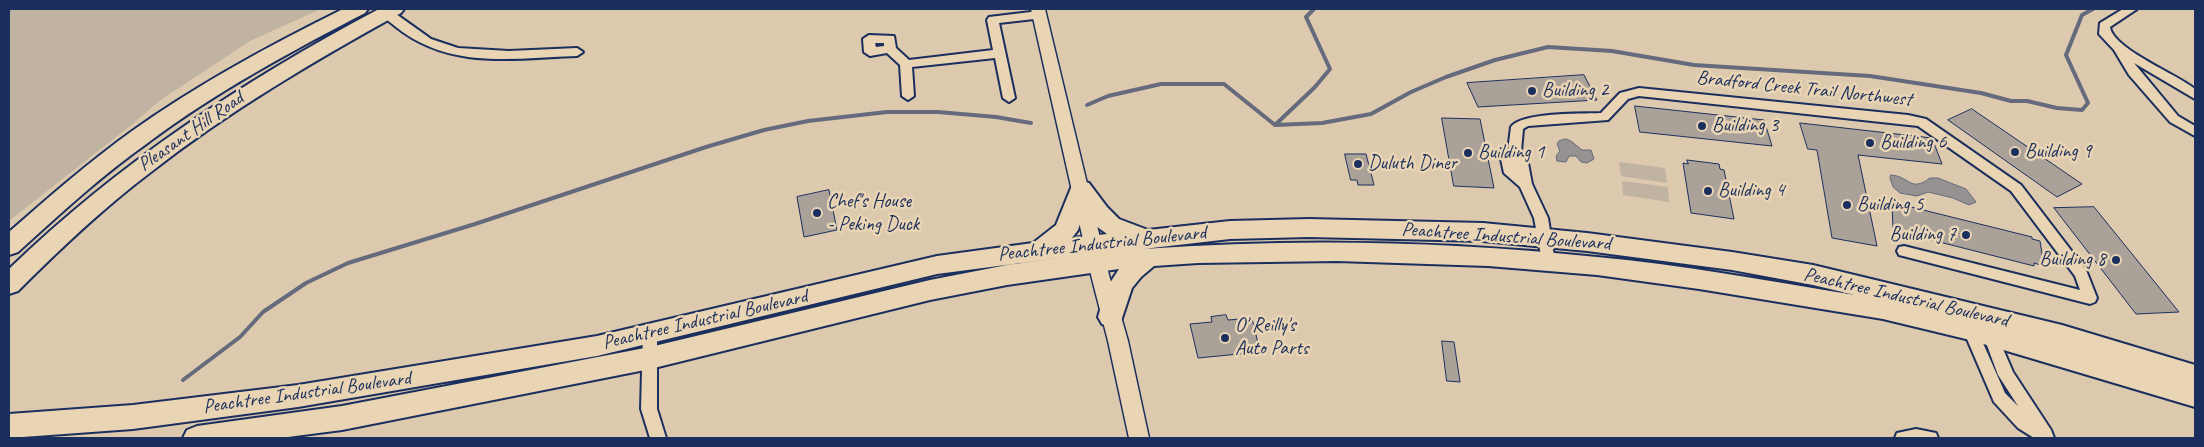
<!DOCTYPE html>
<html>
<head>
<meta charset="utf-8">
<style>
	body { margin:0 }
	#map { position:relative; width:2204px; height:447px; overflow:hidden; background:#ddcaae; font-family:Caveat,sans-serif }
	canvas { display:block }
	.frame { position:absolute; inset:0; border:10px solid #1b2f5e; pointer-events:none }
</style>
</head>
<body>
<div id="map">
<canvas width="2204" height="447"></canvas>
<div class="frame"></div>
</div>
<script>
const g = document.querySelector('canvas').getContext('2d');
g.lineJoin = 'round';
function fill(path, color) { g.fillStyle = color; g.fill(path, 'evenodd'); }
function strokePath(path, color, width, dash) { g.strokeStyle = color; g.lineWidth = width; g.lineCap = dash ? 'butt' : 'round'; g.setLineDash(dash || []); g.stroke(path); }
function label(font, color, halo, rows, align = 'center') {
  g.font = font + ' Caveat,sans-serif'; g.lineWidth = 5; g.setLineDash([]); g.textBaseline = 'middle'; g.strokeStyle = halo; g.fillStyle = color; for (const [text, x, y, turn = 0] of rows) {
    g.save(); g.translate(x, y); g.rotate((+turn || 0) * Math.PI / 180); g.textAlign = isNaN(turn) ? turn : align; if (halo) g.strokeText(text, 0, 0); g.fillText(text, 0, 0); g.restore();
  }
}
const green = new Path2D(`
	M9 9H321L250 41 159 101 134 123 9 221Z
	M1619 162 1665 168 1667 183 1621 176Z
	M1622 181 1668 187 1669 202 1623 195Z`);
const water = new Path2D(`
	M1566 139 1571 141 1582 150H1591L1594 159 1587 163 1581 162 1576 156H1569L1566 162 1557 161 1556 156 1560 151 1557 144 1559 141Z
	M1891 175C1910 176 1910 193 1930 178H1938L1966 189 1976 202 1969 205 1953 198 1928 192 1917 196 1900 193 1893 187 1890 178Z`);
const stream = new Path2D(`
	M1087 105 1108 96 1161 84H1224L1275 125 1322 123 1371 114 1411 92 1446 77 1495 60 1548 47 1612 51 1694 65 1870 76 1981 93 2011 101H2027L2057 108 2082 110 2088 103 2066 55 2082 15 2093 9
	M1275 125 1315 87 1330 69 1306 17 1314 9
	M183 380 240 337 263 312 306 283 348 263 475 224 706 147 764 130 808 121 887 112H938L996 117 1031 123`);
const building = new Path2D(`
	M1584 75 1597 100 1478 107 1467 83Z
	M1635 106 1764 120 1772 146 1640 132Z
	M1972 109 2082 184 2057 197 1948 120Z
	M1442 118 1480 119 1494 188 1454 186Z
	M1800 123 1932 138 1942 164 1858 155 1877 246 1832 238 1817 150 1808 149Z
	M1345 154H1366L1374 185H1358L1357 180H1351Z
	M1687 160 1719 164 1720 169 1724 170 1734 219 1691 213 1683 163 1688 164Z
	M829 190 837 230 804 237 797 197Z
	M1899 204 2032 237V239L2040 241 2044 266 2034 263V266L1900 232V229L1893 228 1892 206 1899 207Z
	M2094 207 2179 312 2136 314 2054 208Z
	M1226 315 1228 320 1252 318 1260 352 1198 358 1190 324 1212 322 1211 317Z
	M1442 341 1454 342 1460 382 1447 381Z`);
const minor = new Path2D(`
	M376 9H389L431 39 458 48 509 51 577 48 583 52 577 56C512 58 450 70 396 27 389 21 381 16 376 9Z
	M2123 9H2137L2110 27C2113 49 2177 74 2195 89V99L2134 63 2178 116 2195 126V136L2170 122 2129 75 2114 50 2099 34 2100 23Z
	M1039 11 1045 15 1043 18 999 23 1015 98 1009 102 1003 98 995 58 912 67 914 96 908 100 902 96 900 65 887 53 870 56 864 52 863 39 869 35 894 36 896 48 909 60 993 50 987 20 989 17ZM875 43H884V46L876 47Z
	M1639 88 1908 115 1926 119 2021 185 2086 270 2097 298 2095 302 2090 304 1899 255 1897 251 1899 247 1904 246 2080 290 2075 276 2011 191 1918 126 1639 96 1628 99 1608 120 1528 126 1523 129 1521 151 1528 163 1532 184 1548 218 1555 262 1553 266 1548 267 1543 266 1534 218 1520 187 1504 173 1501 159 1508 151 1511 127C1521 112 1582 114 1601 113L1620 93Z
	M1968 319 1973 321 1975 325 2005 393 2018 406 1998 375 1982 332 1984 328 1989 326 1994 328 2013 372 2051 430 2054 438H2034L2018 428 1994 402 1961 325 1963 321Z
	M650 327 655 329 657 333V409L666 438H650L641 409 643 333 645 329Z
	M1916 429 1936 433 1938 438H1895L1897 433Z`);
const tertiary = new Path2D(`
	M1031 9H1045L1109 275 1128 341 1149 438H1129L1108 341 1091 275Z`);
const trunk = new Path2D(`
	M343 9H368L365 13C290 52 216 92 149 142 102 175 60 214 18 252L9 255V232C49 197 89 162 132 131 198 84 270 45 343 9Z
	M379 9H404L401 13C314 61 229 111 151 172 103 208 60 249 18 291L9 294V269C120 162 243 81 379 9Z
	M1081 181 1089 183 1107 207 1119 219 1148 230 1230 221 1309 219 1483 223 1587 233 1732 252 1813 265 2062 325 2195 365V407L1970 340 1883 319 1699 289 1597 275 1488 266 1337 261 1198 263 1154 266 1141 277 1132 288 1120 324 1111 327 1102 324 1098 317 1106 289 1119 269 1007 285 930 300 650 369 342 430 280 438H183L187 430 197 426 342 406 650 347 930 280 1007 265 1067 257 937 274 597 356 298 407 133 429 9 438V414L133 405 298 385 597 336 937 256 1033 243 1056 225 1073 183ZM1084 212 1096 226 1107 234 1072 238 1078 230ZM1309 237 1483 241 1587 251 1732 270 1813 285 1855 295C1769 281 1683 265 1597 257 1447 241 1294 238 1143 249L1230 239Z`);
const markers = [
	[1532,91,5,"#1b2f5e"],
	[1702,126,5,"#1b2f5e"],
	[1870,143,5,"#1b2f5e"],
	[2015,152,5,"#1b2f5e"],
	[1468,153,5,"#1b2f5e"],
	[1358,164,5,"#1b2f5e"],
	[1708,191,5,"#1b2f5e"],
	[1847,205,5,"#1b2f5e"],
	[817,213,5,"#1b2f5e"],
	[1966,235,5,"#1b2f5e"],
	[2116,260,5,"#1b2f5e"],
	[1225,338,5,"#1b2f5e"]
];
const streetNames = [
	["Bradford Creek Trail Northwest",1804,89,6],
	["Pleasant Hill Road",191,132,-35],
	["Peachtree Industrial Boulevard",1506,237,4],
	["Peachtree Industrial Boulevard",1102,244,-6],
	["Peachtree Industrial Boulevard",1906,298,13],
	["Peachtree Industrial Boulevard",705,320,-13],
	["Peachtree Industrial Boulevard",307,393,-8]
];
const poiNames = [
	["Building 2",1542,91],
	["Building 3",1712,126],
	["Building 6",1880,143],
	["Building 9",2025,152],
	["Building 1",1478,153],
	["Duluth Diner",1368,164],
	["Building 4",1718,191],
	["Chef's House",827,202],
	["- Peking Duck",827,225],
	["Building 5",1857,205],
	["Building 7",1956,235,"right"],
	["Building 8",2106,260,"right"],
	["O' Reilly's",1235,326],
	["Auto Parts",1235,349]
];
fill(green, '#c0b3a2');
fill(water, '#979292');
strokePath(water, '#656a7d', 1);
strokePath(stream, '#656a7d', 4);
fill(building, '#aaa199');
strokePath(building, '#1b2f5e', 1);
strokePath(minor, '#1b2f5e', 4);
strokePath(tertiary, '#1b2f5e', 3);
strokePath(trunk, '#1b2f5e', 4);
fill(minor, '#e9d4b3');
fill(tertiary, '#e9d4b3');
fill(trunk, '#e9d4b3');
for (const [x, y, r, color] of markers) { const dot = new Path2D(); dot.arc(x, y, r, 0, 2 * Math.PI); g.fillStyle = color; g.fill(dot); strokePath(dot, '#e9d4b3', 2); }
label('20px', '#1b2f5e', '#e9d4b3', streetNames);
label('20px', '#1b2f5e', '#e9d4b3', poiNames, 'left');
</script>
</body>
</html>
